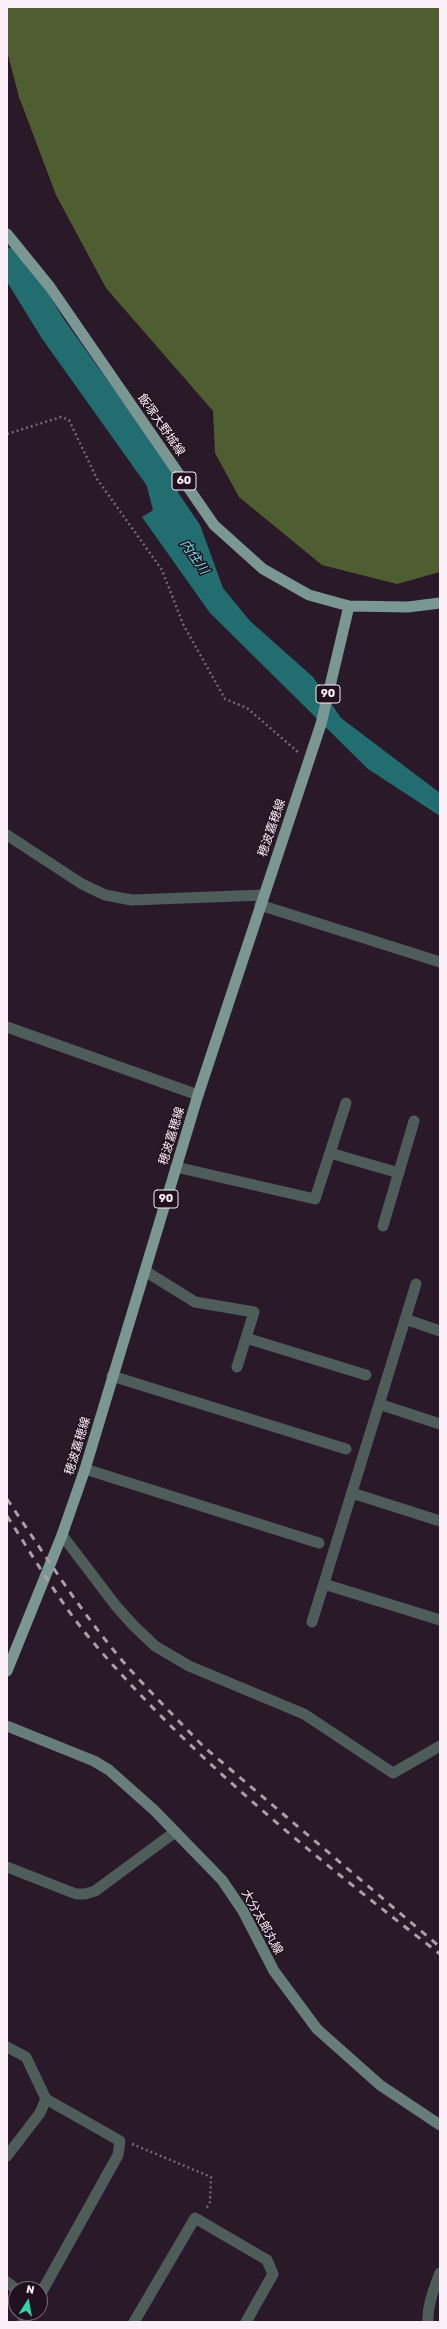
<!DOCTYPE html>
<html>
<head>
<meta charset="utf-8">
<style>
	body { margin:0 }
	#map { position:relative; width:447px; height:2329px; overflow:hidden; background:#2a1929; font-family:Rubik,sans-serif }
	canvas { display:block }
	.frame { position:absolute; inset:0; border:8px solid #faeef8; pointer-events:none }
	.north { position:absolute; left:8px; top:2281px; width:40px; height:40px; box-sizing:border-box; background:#211020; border:1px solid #786976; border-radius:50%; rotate:11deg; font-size:11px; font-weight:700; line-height:16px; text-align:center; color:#faeef8 }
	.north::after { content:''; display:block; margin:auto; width:14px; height:18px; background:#31d4a9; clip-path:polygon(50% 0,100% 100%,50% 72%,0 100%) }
</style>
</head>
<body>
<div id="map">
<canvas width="447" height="2329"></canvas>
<div class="frame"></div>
<div class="north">N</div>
</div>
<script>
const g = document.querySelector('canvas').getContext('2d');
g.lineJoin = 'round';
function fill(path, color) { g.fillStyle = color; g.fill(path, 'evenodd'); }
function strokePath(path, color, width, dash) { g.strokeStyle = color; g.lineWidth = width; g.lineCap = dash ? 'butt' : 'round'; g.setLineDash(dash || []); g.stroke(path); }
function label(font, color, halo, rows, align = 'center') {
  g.font = font + ' Rubik,"Noto Sans JP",sans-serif'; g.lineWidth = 3; g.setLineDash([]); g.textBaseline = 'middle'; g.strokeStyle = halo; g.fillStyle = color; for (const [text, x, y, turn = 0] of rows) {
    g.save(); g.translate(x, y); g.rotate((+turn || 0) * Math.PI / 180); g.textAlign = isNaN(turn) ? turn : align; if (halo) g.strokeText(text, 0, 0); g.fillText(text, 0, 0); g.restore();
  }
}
const forest = new Path2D(`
	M7 7H440V572L397 584 322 565 239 497 215 453 213 411 106 288 56 195 19 97 7 51Z`);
const water = new Path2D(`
	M179 494 200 525 223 588 250 621 313 677 341 718 440 793V816L368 769 210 613 142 517Z`);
const river = new Path2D(`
	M7 262 18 272 53 329 160 479 172 526 182 539`);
const path = new Path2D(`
	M7 434 61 417 69 420 97 479 162 570 183 624 225 699 247 708 298 752
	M132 2144 211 2177 210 2202 206 2209`);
const minor = new Path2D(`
	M7 835 82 884 105 895 132 900 263 895
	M260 905 440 962
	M7 1027 198 1095
	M330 1153 399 1173
	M176 1167 315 1199 346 1103
	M383 1226 414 1121
	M145 1271 195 1302 254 1312 237 1367
	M405 1319 440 1331
	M246 1338 366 1375
	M112 1376 346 1449
	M379 1404 440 1424
	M85 1469 319 1543
	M352 1493 440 1521
	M62 1535 116 1606 133 1625 155 1646 189 1666 304 1714 393 1773 440 1746
	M324 1584 440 1620
	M312 1622 416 1284
	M7 1867 76 1894H85L95 1891 175 1832
	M7 2047 26 2057 46 2099 120 2141 118 2155 40 2295
	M7 2156 40 2113 46 2099
	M7 2282 16 2289
	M23 2322 29 2313
	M134 2322 195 2218 267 2260 273 2274 246 2322
	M428 2322C427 2305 434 2289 440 2273`);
const secondary = new Path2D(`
	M7 1726 94 1761 109 1770 154 1810 222 1880 243 1911 274 1971 317 2029 380 2085 440 2125`);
const primary = new Path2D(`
	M7 234 50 287 214 525 263 569 309 595 349 606 408 607 440 603
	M7 1671 62 1535 85 1469 198 1095 321 724 349 606`);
const rail = new Path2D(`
	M7 1499C45 1555 82 1614 126 1665 151 1693 178 1720 204 1747L440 1947
	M7 1516C33 1556 57 1598 87 1635 187 1755 317 1859 440 1954`);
const shields = [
	[184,481,24],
	[328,694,24],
	[166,1199,24]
];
const shieldNames = [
	["60",184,481],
	["90",328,694],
	["90",166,1199]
];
const streetNames = [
	["飯塚大野城線",161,425,55],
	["穂波嘉穂線",272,828,-71],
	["穂波嘉穂線",172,1136,-73],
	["穂波嘉穂線",78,1446,-73],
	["大分太郎丸線",262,1922,61]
];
const waterNames = [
	["内住川",194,557,55]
];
fill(forest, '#4f5e30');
fill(water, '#226d70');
strokePath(river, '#226d70', 29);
strokePath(path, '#766775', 2.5, [2, 3]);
strokePath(minor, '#4e5c5a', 11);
strokePath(secondary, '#677d7a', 11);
strokePath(primary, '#7a9794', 11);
strokePath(rail, '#ab9da9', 3, [7, 7]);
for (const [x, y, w] of shields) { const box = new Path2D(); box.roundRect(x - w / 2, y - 9, w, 18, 3); g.fillStyle = '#211020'; g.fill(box); strokePath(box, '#faeef8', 1); }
label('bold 11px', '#faeef8', null, shieldNames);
label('12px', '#faeef8', '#211020', streetNames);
label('italic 13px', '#70dfe3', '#211020', waterNames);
</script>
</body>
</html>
